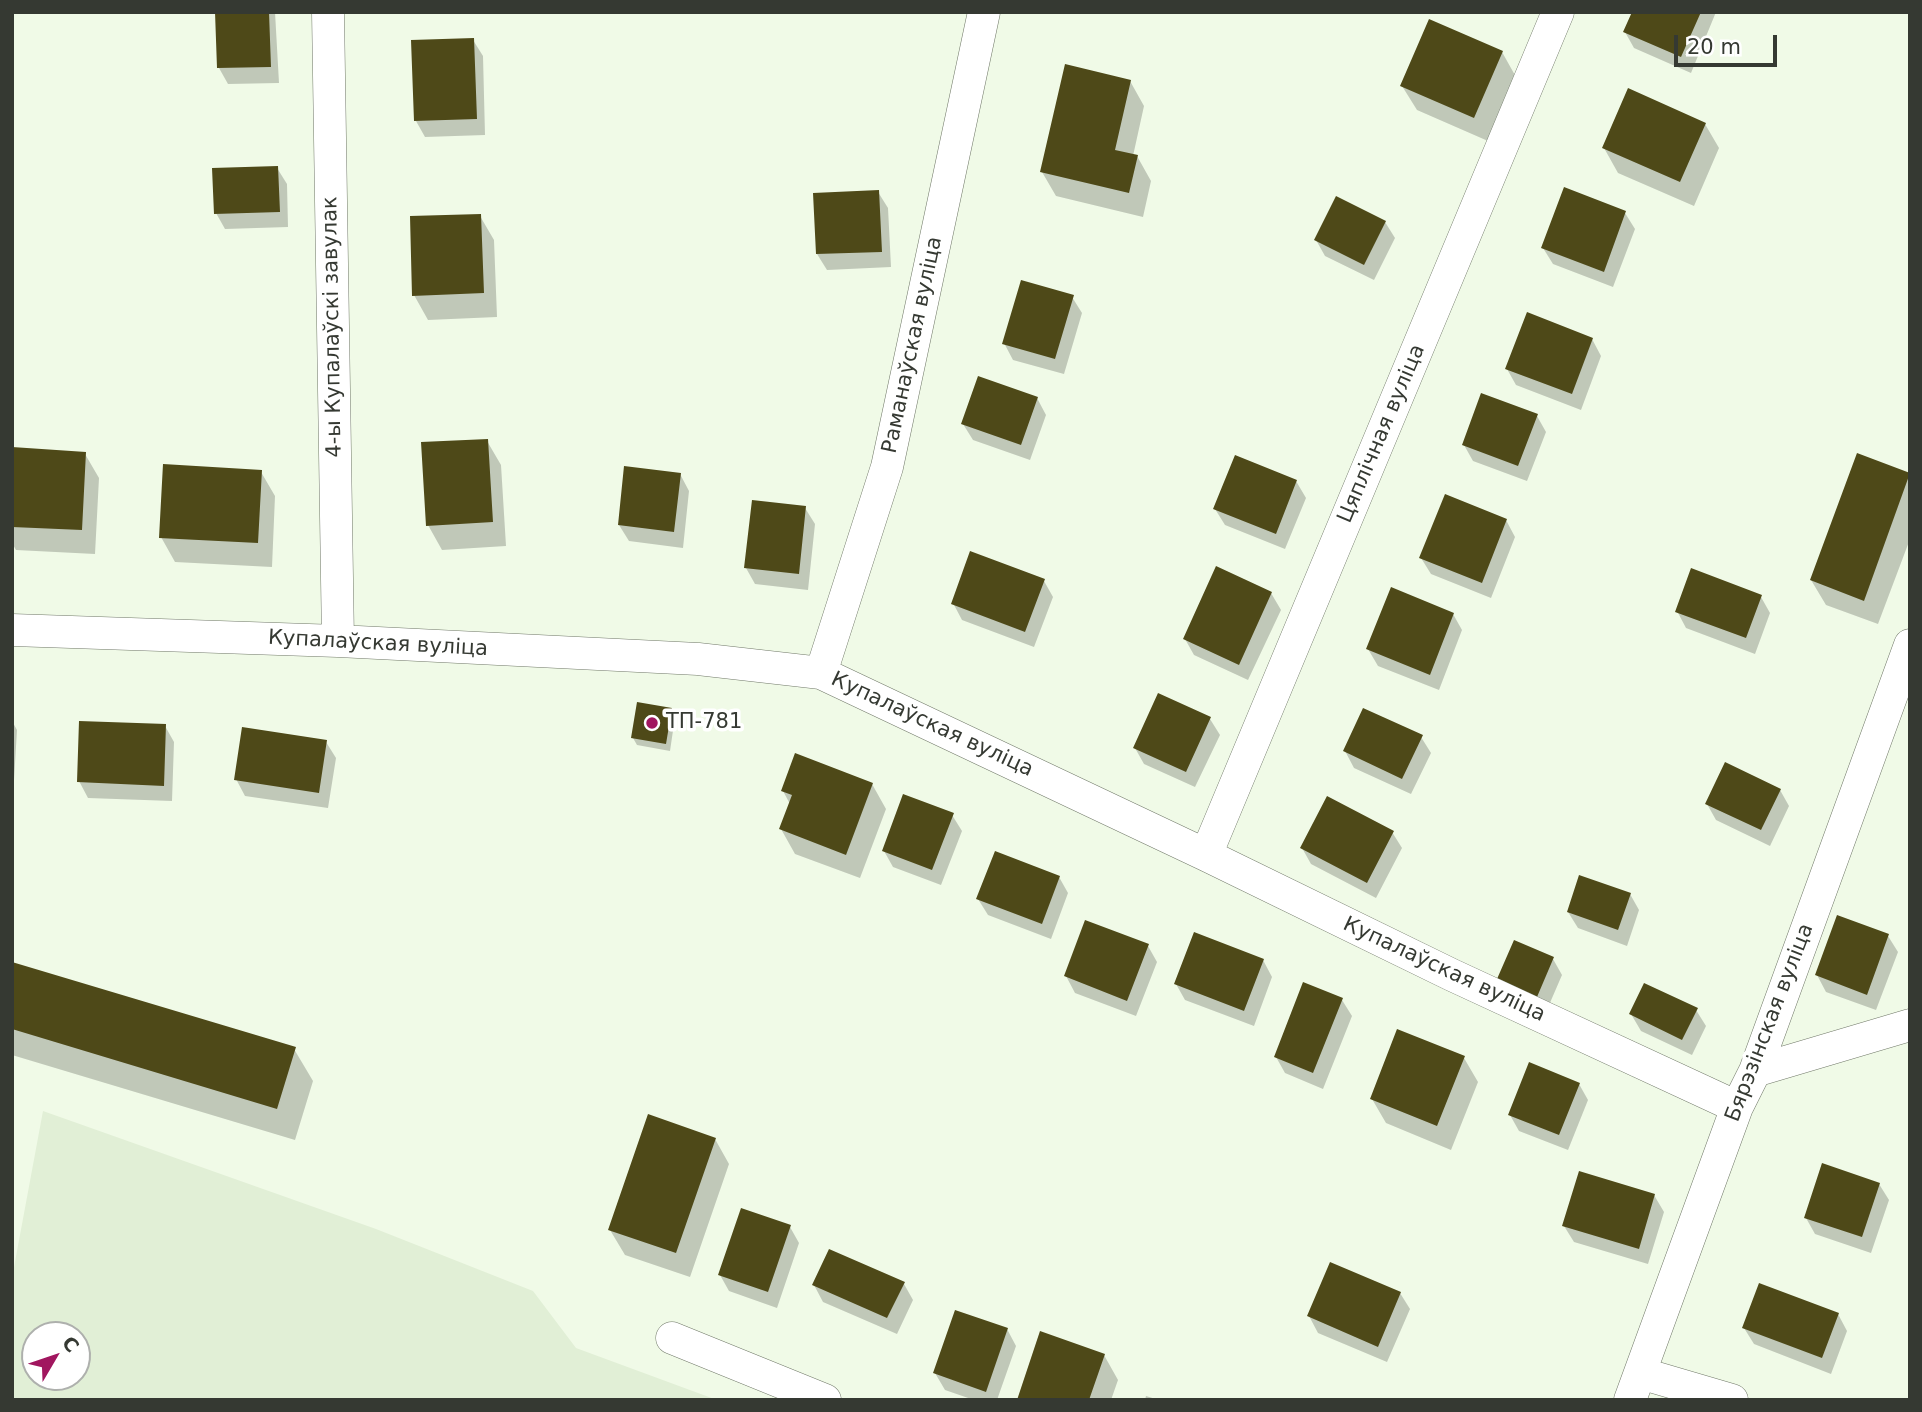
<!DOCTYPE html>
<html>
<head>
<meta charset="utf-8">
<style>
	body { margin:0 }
	#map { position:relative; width:1922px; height:1412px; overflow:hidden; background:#f0fae7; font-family:"DejaVu Sans",sans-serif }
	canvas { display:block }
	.frame { position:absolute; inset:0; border:14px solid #353932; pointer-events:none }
	.north { position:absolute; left:21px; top:1321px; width:70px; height:70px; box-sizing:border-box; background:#fff; border:2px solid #aeb0ad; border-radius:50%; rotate:51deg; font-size:19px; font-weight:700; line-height:28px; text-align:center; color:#353932 }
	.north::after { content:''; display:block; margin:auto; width:24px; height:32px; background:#a1165f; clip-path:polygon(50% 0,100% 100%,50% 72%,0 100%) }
	.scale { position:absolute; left:1674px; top:35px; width:103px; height:32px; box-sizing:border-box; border:4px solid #353932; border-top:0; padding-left:9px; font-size:21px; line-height:24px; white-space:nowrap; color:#353932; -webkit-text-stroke:5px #fff; paint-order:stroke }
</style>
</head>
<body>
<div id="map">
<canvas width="1922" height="1412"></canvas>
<div class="frame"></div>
<div class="north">С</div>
<div class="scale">20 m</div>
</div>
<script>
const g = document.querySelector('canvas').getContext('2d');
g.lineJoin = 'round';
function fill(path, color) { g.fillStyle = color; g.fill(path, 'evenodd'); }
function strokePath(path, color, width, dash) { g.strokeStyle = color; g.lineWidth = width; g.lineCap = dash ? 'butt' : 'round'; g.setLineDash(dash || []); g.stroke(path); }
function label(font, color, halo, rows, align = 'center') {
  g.font = font + ' "DejaVu Sans",sans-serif'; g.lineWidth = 7; g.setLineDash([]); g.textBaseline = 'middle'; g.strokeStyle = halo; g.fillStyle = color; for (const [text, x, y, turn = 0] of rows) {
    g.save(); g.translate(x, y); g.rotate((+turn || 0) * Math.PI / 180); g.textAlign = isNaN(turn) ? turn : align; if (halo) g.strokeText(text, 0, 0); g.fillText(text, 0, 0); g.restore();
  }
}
const built = new Path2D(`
	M43 1111 376 1229 533 1291 576 1348 717 1400H12V1278ZM35 1335H77V1377H35Z`);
const shadow = new Path2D(`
	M217 12H275L279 83 228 84 219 68Z
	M1633 12H1716L1691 73 1634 48 1625 32Z
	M473 40 483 56 485 135 425 137 416 121Z
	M1502 52 1516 77 1488 141 1417 110 1402 86Z
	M1130 81 1144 106 1133 156H1137L1151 181 1143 217 1056 196 1042 172Z
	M1705 124 1719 148 1694 206 1618 173 1604 148Z
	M277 168 287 184 288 227 225 229 216 213Z
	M878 192 888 208 891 267 827 270 817 254Z
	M1625 213 1635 229 1613 287 1553 264 1543 248Z
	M480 216 494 240 497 317 428 320 414 295Z
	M1385 222 1395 238 1374 280 1325 256 1316 240Z
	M1072 297 1082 313 1064 374 1013 360 1004 343Z
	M1592 339 1601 356 1581 410 1516 385 1507 369Z
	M1037 398 1046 415 1030 460 973 440 963 424Z
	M1537 416 1546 432 1527 481 1473 461 1464 445Z
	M487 441 501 465 506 546 442 550 428 525Z
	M12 449 85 454 99 478 95 554 16 550 12 543Z
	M1858 455 1910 475V539L1878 624 1826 605 1811 580Z
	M261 472 275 496 272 567 175 562 161 537Z
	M680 474 689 491 683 548 629 541 619 525Z
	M1296 481 1306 498 1285 549 1225 525 1215 509Z
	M805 508 815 524 808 590 755 584 746 568Z
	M1506 520 1515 537 1491 598 1431 574 1421 558Z
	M1044 581 1053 597 1034 647 962 620 953 603Z
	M1271 593 1281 610 1248 680 1194 655 1185 639Z
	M1761 597 1770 613 1755 654 1686 628 1677 611Z
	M1453 614 1462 630 1439 690 1378 666 1368 649Z
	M1159 695 1210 719 1220 735 1195 787 1144 764 1135 748Z
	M671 709 675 717 670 751 637 745 633 738Z
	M12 721 17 730 12 814Z
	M165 726 174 742 172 801 88 798 79 781Z
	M1421 737 1431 753 1411 794 1354 768 1345 751Z
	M326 742 336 758 328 808 245 796 236 779Z
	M872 784 886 809 860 878 795 854 781 829 790 804 783 791Z
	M1780 790 1789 806 1770 846 1716 820 1707 804Z
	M952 815 962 831 941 885 893 867 884 851Z
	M1392 832 1402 848 1376 898 1311 864 1302 848Z
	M1059 877 1068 893 1051 939 988 915 978 899Z
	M1630 894 1639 910 1627 946 1578 928 1568 912Z
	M1888 936 1898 952 1876 1010 1826 992 1817 975Z
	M1148 946 1157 962 1136 1016 1075 993 1066 976Z
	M1553 959 1562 975 1546 1012 1508 996Z
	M1263 960 1272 977 1254 1026 1185 1000 1176 984Z
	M12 964 294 1049 313 1081 295 1140 12 1055Z
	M1342 1000 1352 1016 1323 1089 1285 1073 1276 1057Z
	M1696 1010 1706 1026 1692 1055 1641 1031 1631 1014Z
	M1464 1058 1478 1082 1451 1150 1386 1123 1372 1099Z
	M1579 1084 1588 1100 1568 1150 1519 1131 1510 1115Z
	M715 1139 729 1164 690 1277 625 1255 610 1230Z
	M1879 1184 1889 1200 1871 1253 1815 1234 1806 1218Z
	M1654 1195 1664 1212 1648 1264 1574 1242 1564 1226Z
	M790 1227 799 1243 777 1308 729 1291 720 1275Z
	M904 1284 913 1300 897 1334 823 1302 814 1285Z
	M1400 1293 1410 1309 1387 1362 1318 1333 1309 1316Z
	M1838 1314 1847 1331 1831 1374 1754 1344 1744 1328Z
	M1007 1329 1016 1346 997 1400H974L945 1390 935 1373Z
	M1104 1355 1118 1380 1111 1400H1019Z
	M1146 1396 1159 1400H1145Z`);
const building = new Path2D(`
	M215 12H269L271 67 217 68Z
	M1632 12H1701L1681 57 1623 32Z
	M1429 19 1503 51 1474 118 1400 86Z
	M474 38 477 119 414 121 411 40Z
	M1065 64 1131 80 1115 150 1138 155 1129 193 1040 172Z
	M1628 88 1706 123 1680 182 1602 148Z
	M278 166 280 212 214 214 212 168Z
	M1564 187 1626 211 1604 272 1541 248Z
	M879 190 882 252 816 254 813 193Z
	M1336 196 1386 221 1364 265 1314 240Z
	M481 214 484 293 412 296 410 216Z
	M1021 280 1074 295 1055 359 1002 344Z
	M1527 312 1593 338 1572 394 1505 369Z
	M978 376 1038 397 1021 445 961 424Z
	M1481 393 1538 414 1518 466 1462 445Z
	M488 439 493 522 426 526 421 442Z
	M12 447 86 452 82 530 12 527Z
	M1857 453 1910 473 1864 601 1810 580Z
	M1235 455 1297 480 1276 534 1213 509Z
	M163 464 262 470 258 543 159 538Z
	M624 466 681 473 674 532 618 525Z
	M1445 494 1507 519 1482 583 1419 558Z
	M752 500 806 506 799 574 744 568Z
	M970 551 1045 579 1025 632 951 604Z
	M1216 566 1272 592 1239 665 1183 639Z
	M1691 568 1762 595 1746 638 1675 612Z
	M1391 587 1454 613 1430 675 1366 649Z
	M1158 693 1211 717 1186 772 1133 748Z
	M637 702 672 708 666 744 631 738Z
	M1363 708 1423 735 1402 779 1343 751Z
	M79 721 166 724 164 786 77 782Z
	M242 727 327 740 319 793 234 780Z
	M795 753 873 783 846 855 779 829 792 795 781 791Z
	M1725 762 1781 789 1761 830 1705 804Z
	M903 794 954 813 932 870 882 851Z
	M1327 796 1394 831 1367 883 1300 848Z
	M995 851 1060 876 1042 924 976 899Z
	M1579 875 1631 893 1618 930 1567 912Z
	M1837 915 1889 934 1867 995 1815 975Z
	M1085 920 1149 944 1127 1001 1064 976Z
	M1194 932 1264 959 1244 1011 1174 984Z
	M1514 940 1554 957 1537 997 1497 979Z
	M12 962 296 1047 277 1109 12 1029Z
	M1303 982 1343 998 1313 1073 1274 1057Z
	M1644 983 1698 1008 1682 1040 1629 1014Z
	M1397 1029 1465 1056 1437 1126 1370 1099Z
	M1529 1062 1580 1083 1559 1135 1508 1115Z
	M648 1114 716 1138 676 1253 608 1230Z
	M1822 1163 1880 1183 1862 1237 1804 1218Z
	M1579 1171 1655 1194 1639 1249 1562 1226Z
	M741 1208 791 1225 768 1292 718 1275Z
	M829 1249 905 1282 887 1318 812 1285Z
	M1330 1262 1401 1292 1378 1347 1307 1316Z
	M1759 1283 1839 1313 1822 1358 1742 1328Z
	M955 1310 1008 1328 986 1392 933 1373Z
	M1040 1331 1105 1354 1089 1400H1017Z`);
const minor = new Path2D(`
	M328 12 338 641
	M12 630 338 641 698 659 821 673 1206 855 1452 975 1737 1107
	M821 673 887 467 984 12
	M1206 855 1558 12
	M1755 1071 1910 1025
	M672 1338 825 1400
	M1640 1373 1732 1400
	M1630 1400 1737 1107 1755 1071 1910 645`);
const markers = [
	[652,723,7,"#a1165f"]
];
const streetNames = [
	["4-ы Купалаўскі завулак",333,327,-91],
	["Раманаўская вуліца",913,345,-78],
	["Цяплічная вуліца",1382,434,-67],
	["Купалаўская вуліца",378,644,3],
	["Купалаўская вуліца",932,725,25],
	["Купалаўская вуліца",1444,970,25],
	["Бярэзінская вуліца",1770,1023,-69]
];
const poiNames = [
	["ТП-781",666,723]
];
fill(built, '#e1efd6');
fill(shadow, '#0003');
fill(building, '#4e4918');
strokePath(minor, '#717969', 33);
strokePath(minor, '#fff', 32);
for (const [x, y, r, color] of markers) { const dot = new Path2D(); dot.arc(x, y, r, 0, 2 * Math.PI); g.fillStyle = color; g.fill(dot); strokePath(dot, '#fff', 2.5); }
label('21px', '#353932', '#fff', streetNames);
label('21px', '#353932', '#fff', poiNames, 'left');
</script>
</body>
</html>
